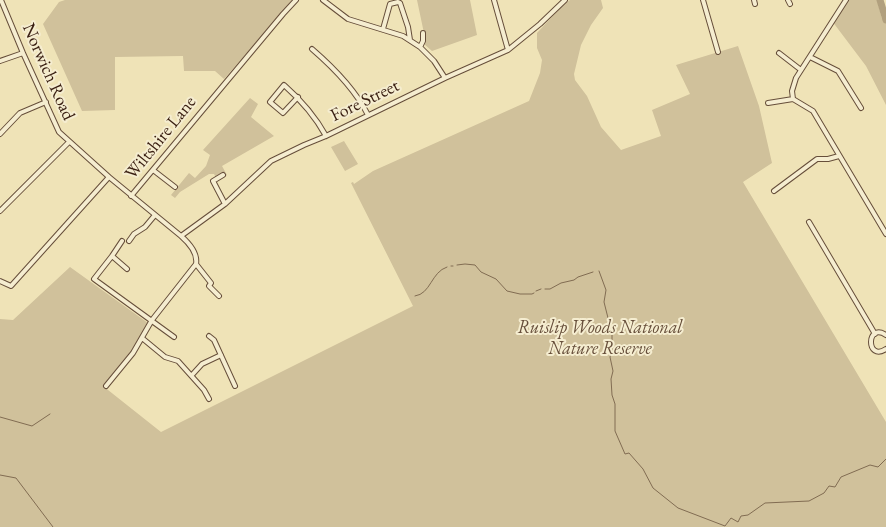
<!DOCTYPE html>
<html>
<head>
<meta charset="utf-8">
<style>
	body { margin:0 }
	canvas { display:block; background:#efe3b7 }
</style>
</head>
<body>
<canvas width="886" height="527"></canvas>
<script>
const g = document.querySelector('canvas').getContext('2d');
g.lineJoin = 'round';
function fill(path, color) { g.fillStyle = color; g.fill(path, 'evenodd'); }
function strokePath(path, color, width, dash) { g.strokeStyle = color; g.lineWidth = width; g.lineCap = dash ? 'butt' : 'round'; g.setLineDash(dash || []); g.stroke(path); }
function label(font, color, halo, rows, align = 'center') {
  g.font = font + ' "EB Garamond",serif'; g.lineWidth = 4; g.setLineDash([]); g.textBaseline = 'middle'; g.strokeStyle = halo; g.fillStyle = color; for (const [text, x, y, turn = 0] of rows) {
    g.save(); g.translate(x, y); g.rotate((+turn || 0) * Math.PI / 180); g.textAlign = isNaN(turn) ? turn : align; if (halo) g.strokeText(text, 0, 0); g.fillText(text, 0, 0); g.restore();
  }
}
const green = new Path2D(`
	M65 0H293L224 79 215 71H184L183 56 115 57V110L82 111 43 24 59 2Z
	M417 0H470L477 35 432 51 424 44 425 38Z
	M570 0H601L603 8 591 25 581 45 574 74 575 80 587 96 601 127 621 150 661 136 652 110 690 94 676 65 738 46 759 106 772 163 743 182 886 422V527H0V319L13 320 70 267 148 323 141 340 103 386 161 432 413 306 351 183 353 182 354 184 373 171 529 101 540 73 542 60 537 48V33L564 4Z
	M846 0H877L882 19 886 20V105L866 66 832 21Z
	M250 98 258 104 251 117 274 136 222 166 227 175 218 181 214 174H209L180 192 175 198 171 195 189 173 195 178 206 166 210 155 203 150Z
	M344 141 358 164 345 171 331 147Z`);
const stream = new Path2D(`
	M457 265 465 264 475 265 481 272 496 279 507 291 520 294H532L534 293
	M451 266H453
	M599 271 606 290 604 302 612 334V350L610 357 613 371 611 379 612 395 615 404V431L625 454 629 453 643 469 653 488 678 508 725 526 731 518 738 522 741 516 748 515 765 503 809 501 824 493 829 486 835 487 841 477 870 465 878 467 886 459
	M545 289H550L561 283 574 280 578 277 593 272
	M536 291 541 289
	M415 296C431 294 431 272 447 267
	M0 417 32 426 50 414
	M0 475 16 478 53 527`);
const river = new Path2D(`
	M880 0 886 20`);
const street = new Path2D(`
	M1 0 23 53 59 132 109 177 181 236C189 243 198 253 196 264L152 320 133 353 106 386
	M323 0 348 19 403 36 420 47 434 61 445 78
	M494 0 508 50
	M703 0 718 52
	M754 0 755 4
	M788 0 790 4
	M383 29 390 4 398 2 400 3 408 27 410 40
	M420 47 423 41V33
	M312 49C334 68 355 89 368 115
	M779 53 801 70
	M810 57 838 71 861 108
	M0 61 23 53
	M298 97 283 113 270 102 284 85C301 100 315 116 326 136
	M793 99 792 91 796 78 846 0
	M768 103 793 99 813 111 886 234
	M0 134 20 113 46 102
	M153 170 175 187
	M223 175 213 181 225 204
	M774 191 817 159H828L839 156
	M131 196 283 14 296 0
	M0 211 69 142
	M809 222 875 334
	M181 236 225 204 271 161 304 145 326 136 445 78 508 50 540 24 565 0
	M122 241 112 256 94 279 174 337
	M129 241 134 234 145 227 155 215
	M112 256 127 269
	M196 264 211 283 209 286 219 296
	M0 281 11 286 109 177
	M886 335C866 322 866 362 886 349
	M209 336 214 340 235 386
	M142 338 165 357 178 361 204 390 209 399
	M192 375 202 364 221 355`);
const streetNames = [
	["Norwich Road",48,72,66],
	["Fore Street",365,101,-26],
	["Wiltshire Lane",161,138,-51]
];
const parkNames = [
	["Ruislip Woods National",600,328],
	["Nature Reserve",600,349]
];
fill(green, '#d0c19b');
strokePath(stream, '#816c52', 1);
strokePath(river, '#b1a07e', 7);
strokePath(street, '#664e3a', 6);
strokePath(street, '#f5edd0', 4);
label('18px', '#381d10', '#f5edd0', streetNames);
label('italic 18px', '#664e3a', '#f5edd0', parkNames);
</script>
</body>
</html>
